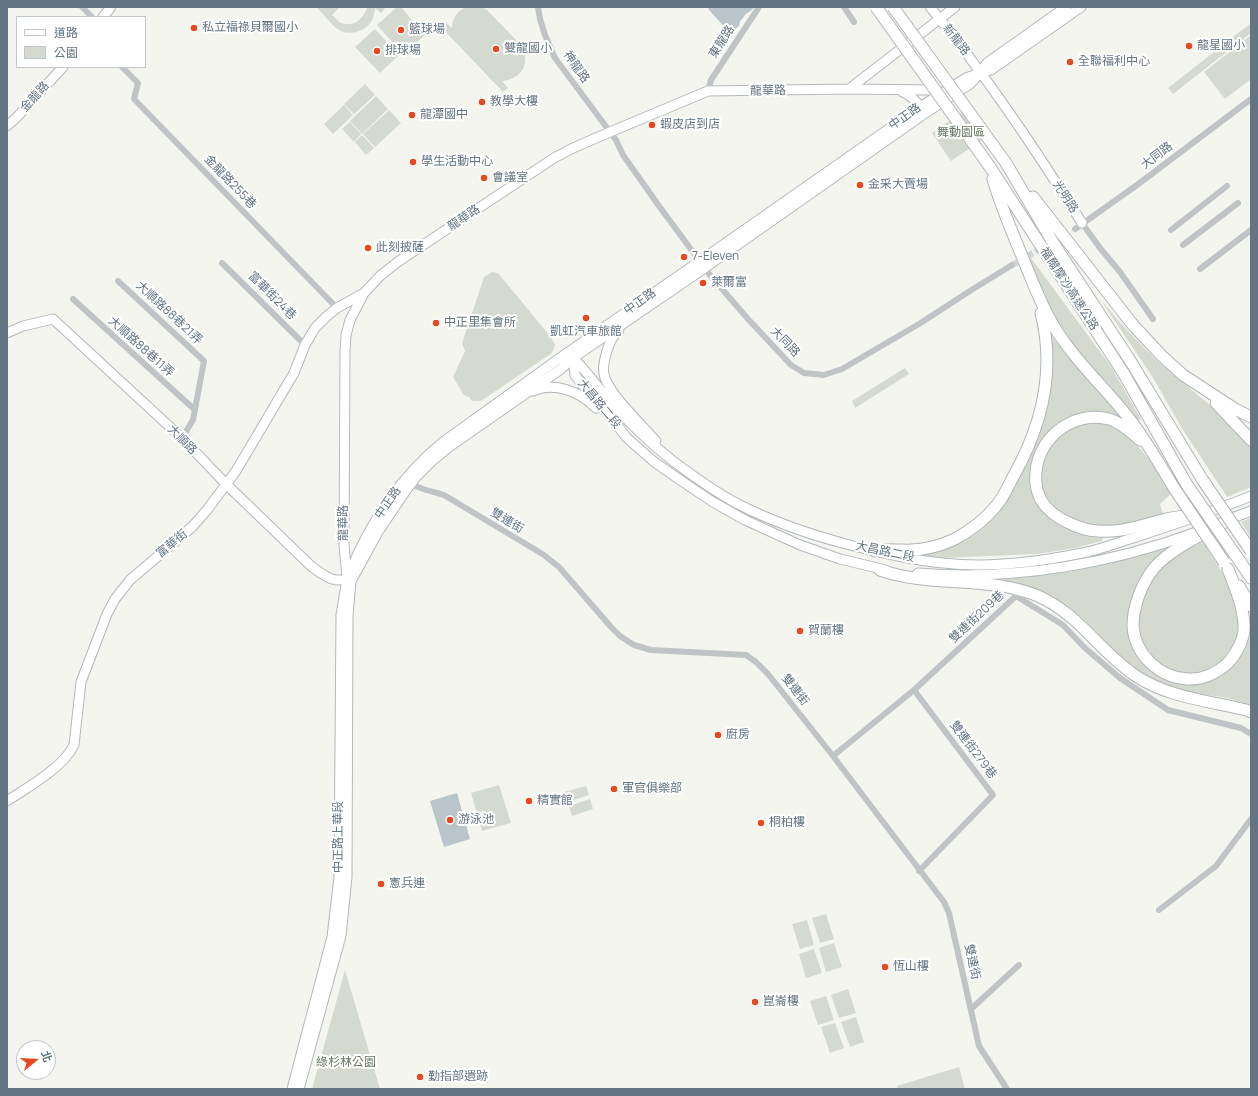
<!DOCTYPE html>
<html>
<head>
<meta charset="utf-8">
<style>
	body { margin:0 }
	#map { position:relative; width:1258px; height:1096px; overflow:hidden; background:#f5f5f0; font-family:Manrope,"Noto Sans TC",sans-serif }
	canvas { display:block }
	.frame { position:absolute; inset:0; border:8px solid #637583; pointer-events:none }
	.legend { position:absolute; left:16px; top:16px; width:130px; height:52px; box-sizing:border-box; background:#fff; border:1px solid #c1c8cd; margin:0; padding:5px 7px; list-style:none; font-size:12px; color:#637583 }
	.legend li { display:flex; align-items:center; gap:8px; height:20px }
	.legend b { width:20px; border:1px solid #c1c8cd }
	.north { position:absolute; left:16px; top:1040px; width:40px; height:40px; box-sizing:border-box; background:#fff; border:1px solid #c1c8cd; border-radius:50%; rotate:72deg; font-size:11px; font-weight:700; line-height:16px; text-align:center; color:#637583 }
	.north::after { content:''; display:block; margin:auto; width:14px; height:18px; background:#e7481e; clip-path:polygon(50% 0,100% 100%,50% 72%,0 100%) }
</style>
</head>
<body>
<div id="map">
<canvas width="1258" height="1096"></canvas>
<div class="frame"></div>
<ul class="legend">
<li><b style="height:5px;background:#fff"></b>道路</li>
<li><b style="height:11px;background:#d4dad0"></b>公園</li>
</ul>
<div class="north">北</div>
</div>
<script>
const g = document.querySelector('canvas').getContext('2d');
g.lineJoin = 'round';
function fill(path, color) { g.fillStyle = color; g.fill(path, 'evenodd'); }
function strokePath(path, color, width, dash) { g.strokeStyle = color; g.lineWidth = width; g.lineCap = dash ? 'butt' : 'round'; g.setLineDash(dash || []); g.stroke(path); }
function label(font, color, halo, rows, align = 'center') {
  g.font = font + ' Manrope,"Noto Sans TC",sans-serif'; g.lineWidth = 4; g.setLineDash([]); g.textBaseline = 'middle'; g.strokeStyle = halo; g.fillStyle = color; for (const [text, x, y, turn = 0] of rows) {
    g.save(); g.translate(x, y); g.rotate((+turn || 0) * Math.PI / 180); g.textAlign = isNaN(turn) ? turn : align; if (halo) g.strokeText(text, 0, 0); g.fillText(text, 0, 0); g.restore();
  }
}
const green = new Path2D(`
	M316 7H340L332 15C335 17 338 22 341 23 353 28 365 18 367 7H386L381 13 375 8C374 14 374 19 370 23 364 32 348 36 339 30 331 25 323 13 316 7Z
	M397 7H401L425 35 403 54 377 25Z
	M467 7H481L487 10 519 43C532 60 524 79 502 81L508 88 503 92 441 27 446 23 452 28C452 18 458 10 467 7Z
	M1251 23V33L1173 94 1168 88Z
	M375 29 399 55 380 73 355 47Z
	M1251 35V79L1225 99 1204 72Z
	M365 84 375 95 354 114 344 104Z
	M376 96 388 109 362 134 350 121Z
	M344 105 353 115 333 134 324 124Z
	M971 106 991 134 951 161 932 133Z
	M389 110 401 123 375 147 363 134Z
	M350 122 361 134 354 142 342 129Z
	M362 135 374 148 366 155 355 142Z
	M1028 254 1112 368 1141 419 1137 421C1099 377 1059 335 1038 280 1034 272 1030 263 1028 254Z
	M492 272 498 273 550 336 555 345 552 353 481 401H472L469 397 464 395 453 377 465 351 462 343 484 277Z
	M1100 299 1123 326 1157 361 1216 410 1234 428 1251 449V487L1227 497 1183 430 1152 376Z
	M1049 332C1059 346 1070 360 1082 373 1098 392 1116 408 1131 428L1078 416 1064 420 1054 428 1038 449 1041 508 1052 521 1066 529 1088 537 1103 538 1102 541 1075 548 1038 554 942 558 913 555C935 551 951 548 971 537 1006 517 1044 439 1048 399 1050 377 1049 354 1049 332Z
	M905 368 909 374 855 408 852 401Z
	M1096 422C1105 424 1115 426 1123 432 1143 447 1157 472 1172 493L1160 504 1164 516C1147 519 1128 525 1110 527 1102 528 1088 525 1080 523 1075 522 1071 518 1067 516 1061 512 1052 506 1048 500 1033 478 1045 442 1067 430 1076 425 1087 424 1096 422Z
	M1251 518V538L1241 522Z
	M1203 542C1215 562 1231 583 1237 606 1258 686 1136 700 1139 619 1139 613 1141 607 1143 601 1150 573 1176 552 1203 542Z
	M1176 545 1138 583 1133 596 1128 615 1144 664 1155 674 1169 681 1189 684 1205 682 1249 632V614L1251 618V705L1227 698 1181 691 1147 679 1109 646 1094 629 1072 611 1055 600 1001 583 1005 579 1075 571 1131 558Z
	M499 785 511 823 482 831 471 793Z
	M586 786 589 795 568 802 564 792Z
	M590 799 593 809 572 816 569 806Z
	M826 914 834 939 820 943 812 918Z
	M807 920 814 945 800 949 792 924Z
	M834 943 842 967 826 972 819 948Z
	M814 949 822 973 806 978 799 954Z
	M345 970 380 1089H312Z
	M848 989 856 1013 839 1018 831 995Z
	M826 996 834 1020 818 1025 810 1001Z
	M856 1017 864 1042 850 1047 841 1022Z
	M835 1023 844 1048 830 1053 821 1027Z
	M959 1067 965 1089H898L897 1086Z`);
const water = new Path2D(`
	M708 7H754C752 11 748 12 745 15 743 17 743 19 740 21L739 26 735 29V34L730 33 709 10Z
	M457 793 470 839 444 847 430 801Z`);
const streetTunnel = new Path2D(`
	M1012 265 1044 247`);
const street = new Path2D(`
	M82 7 92 17
	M538 7 540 19 545 35 555 58 616 140 623 155 659 206 710 275 748 319 791 365 804 373 824 375 842 369 919 324 973 289 1012 265
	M844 7 854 22
	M122 67 138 83 134 99 337 308
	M708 91 711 80 759 7
	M1082 223 1100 248 1120 272 1153 319
	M1075 229 1137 185 1251 99
	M1171 230 1227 186
	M1183 245 1238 203
	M222 263 305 345
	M1200 269 1251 230
	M118 281 204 361 193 420 182 438
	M73 299 195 410
	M409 482C416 489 433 491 444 495L544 555 559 567 611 627 620 636 634 645 651 650 746 655 756 662 768 674 833 756 944 902 949 913 979 1046 1007 1089
	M914 690 993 795 919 871
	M833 756 914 690 1016 596 1063 625 1085 648 1120 678 1168 710 1241 728 1251 734
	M1159 910 1216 866 1251 819
	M971 1009 1019 965`);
const secondary = new Path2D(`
	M930 7C986 75 1035 149 1082 223
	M103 17 111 7
	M849 89 955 7
	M901 91C910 95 918 102 923 111
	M7 126 17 117 63 67
	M619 330C613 335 609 344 607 351 604 360 602 370 605 378 612 397 642 425 656 441
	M7 333 23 326 53 319 182 438 226 484 311 566C318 571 327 579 336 580 341 580 346 579 351 581
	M573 358 575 375 593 399 612 418 626 437 653 461 683 482 713 502 745 520 800 545 840 559 886 570
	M573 358C587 371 597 387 610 401 629 423 650 443 673 461 693 476 714 491 736 503 771 521 808 534 846 544 878 552 910 560 943 563 987 568 1039 562 1082 553 1099 550 1116 543 1133 538 1173 525 1212 512 1251 496
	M533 391C555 381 580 392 596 408
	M1227 520 1251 511
	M918 573C1014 581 1112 564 1202 530
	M349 574C370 522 399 478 443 442L567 353 700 261 920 107 966 78 980 73 987 63 1066 7
	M7 801C28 787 63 768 74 745L81 682 107 614 115 599 130 580 192 527 207 510 236 471 294 373 305 345 315 328 327 316 337 308 364 293
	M292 1089 332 937 339 877 341 615 347 579 344 545 345 352 346 335 350 320 364 293 381 275 399 261 554 158 573 148 610 132 708 91 849 89 935 90 940 93
	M299 1089 341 936 347 877 348 615 351 581 378 532 407 489 416 477 432 461 449 447 561 369 573 358 696 274 924 114 970 84 980 73 991 70 1081 7`);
const highway = new Path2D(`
	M1006 163 1052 241 1131 362 1202 479
	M990 167 1124 374 1187 485
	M993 179C1001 207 1013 234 1024 261 1035 288 1046 317 1063 340 1083 369 1110 393 1131 421 1147 442 1160 465 1174 488
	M1033 197 1133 325 1162 356 1183 375 1235 409 1251 417
	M1216 403 1251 440
	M1140 440C1131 432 1120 422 1109 419 1074 410 1038 437 1036 473 1035 481 1037 492 1041 500 1047 510 1058 518 1069 523 1078 527 1087 531 1098 531 1122 533 1143 525 1166 519 1180 516 1195 515 1209 513
	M875 551C885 549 893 550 902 550 920 551 937 547 953 540 968 532 985 520 996 506 1003 498 1008 487 1013 477 1042 426 1056 372 1041 313
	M1241 563 1251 578
	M1228 569C1235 587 1243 605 1244 625 1245 638 1237 653 1228 663 1217 673 1202 680 1187 679 1159 677 1135 655 1133 626 1133 606 1142 582 1155 567 1171 548 1210 531 1232 518
	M880 570C931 588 988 575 1038 596 1079 614 1100 652 1136 676 1167 697 1210 701 1246 710L1251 712
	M1239 586 1251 606`);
const highwayBridge = new Path2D(`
	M876 7 990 167
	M893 7 1006 163
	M1202 479 1251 551
	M1187 485 1241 563
	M1174 488 1224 562`);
const markers = [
	[194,28,4,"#e7481e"],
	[401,30,4,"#e7481e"],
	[1189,46,4,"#e7481e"],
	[496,49,4,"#e7481e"],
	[377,51,4,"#e7481e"],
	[1070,62,4,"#e7481e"],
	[482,102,4,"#e7481e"],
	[412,115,4,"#e7481e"],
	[652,125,4,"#e7481e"],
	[413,162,4,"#e7481e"],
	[484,178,4,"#e7481e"],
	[860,185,4,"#e7481e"],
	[368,248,4,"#e7481e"],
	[684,257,4,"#e7481e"],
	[703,283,4,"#e7481e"],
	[586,318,4,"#e7481e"],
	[436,323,4,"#e7481e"],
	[800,631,4,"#e7481e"],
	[718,735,4,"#e7481e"],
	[614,789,4,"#e7481e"],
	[529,801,4,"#e7481e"],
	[450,820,4,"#e7481e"],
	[761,823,4,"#e7481e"],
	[381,884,4,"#e7481e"],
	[885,967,4,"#e7481e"],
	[755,1002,4,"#e7481e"],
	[420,1077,4,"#e7481e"]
];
const poiNames = [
	["私立福祿貝爾國小",202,28],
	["籃球場",409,30],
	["龍星國小",1197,46],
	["雙龍國小",504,49],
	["排球場",385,51],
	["全聯福利中心",1078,62],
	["教學大樓",490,102],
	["龍潭國中",420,115],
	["蝦皮店到店",660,125],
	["學生活動中心",421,162],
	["會議室",492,178],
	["金采大賣場",868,185],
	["此刻披薩",376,248],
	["7-Eleven",692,257],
	["萊爾富",711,283],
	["中正里集會所",444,323],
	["凱虹汽車旅館",586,332,"center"],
	["賀蘭樓",808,631],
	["廚房",726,735],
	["軍官俱樂部",622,789],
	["精實館",537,801],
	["游泳池",458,820],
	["桐柏樓",769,823],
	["憲兵連",389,884],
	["恆山樓",893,967],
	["崑崙樓",763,1002],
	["勤指部遺跡",428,1077]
];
const streetNames = [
	["新龍路",956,40,52],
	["東龍路",722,42,-57],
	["神龍路",576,67,55],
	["龍華路",768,91,-1],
	["金龍路",35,97,-48],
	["中正路",905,117,-35],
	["大同路",1157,156,-37],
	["金龍路255巷",230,182,46],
	["光明路",1065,197,57],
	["龍華路",464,218,-34],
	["福爾摩沙高速公路",1069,289,57],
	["富華街24巷",272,296,45],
	["中正路",640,302,-35],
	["大順路88巷21弄",169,313,43],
	["大同路",785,342,46],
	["大順路88巷11弄",141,347,42],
	["大昌路二段",599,404,50],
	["大順路",182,440,45],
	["中正路",388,503,-55],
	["雙連街",507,521,31],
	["龍華路",344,523,-90],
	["富華街",172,544,-39],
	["大昌路二段",885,552,12],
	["雙連街209巷",977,617,-43],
	["雙連街",795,690,52],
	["雙連街279巷",973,750,53],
	["中正路上華段",339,837,-90],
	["雙連街",972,962,78]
];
const parkNames = [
	["舞動園區",961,133],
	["綠杉林公園",346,1063]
];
fill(green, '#d4dad0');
fill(water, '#b9c5cb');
strokePath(streetTunnel, '#d0d5d5', 6, [6, 3]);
strokePath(secondary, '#b2b8bc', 11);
strokePath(highway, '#b1b5b8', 13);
strokePath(street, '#c0c4c7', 6);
strokePath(secondary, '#fff', 9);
strokePath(highway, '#fff', 11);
strokePath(highwayBridge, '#b1b5b8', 13, []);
strokePath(highwayBridge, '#fff', 11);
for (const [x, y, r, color] of markers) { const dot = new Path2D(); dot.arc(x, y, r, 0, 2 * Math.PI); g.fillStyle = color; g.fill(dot); strokePath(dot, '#fff', 1.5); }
label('12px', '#637583', '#fff', poiNames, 'left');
label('12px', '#637583', '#fff', streetNames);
label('12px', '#677a62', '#fff', parkNames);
</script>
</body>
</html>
